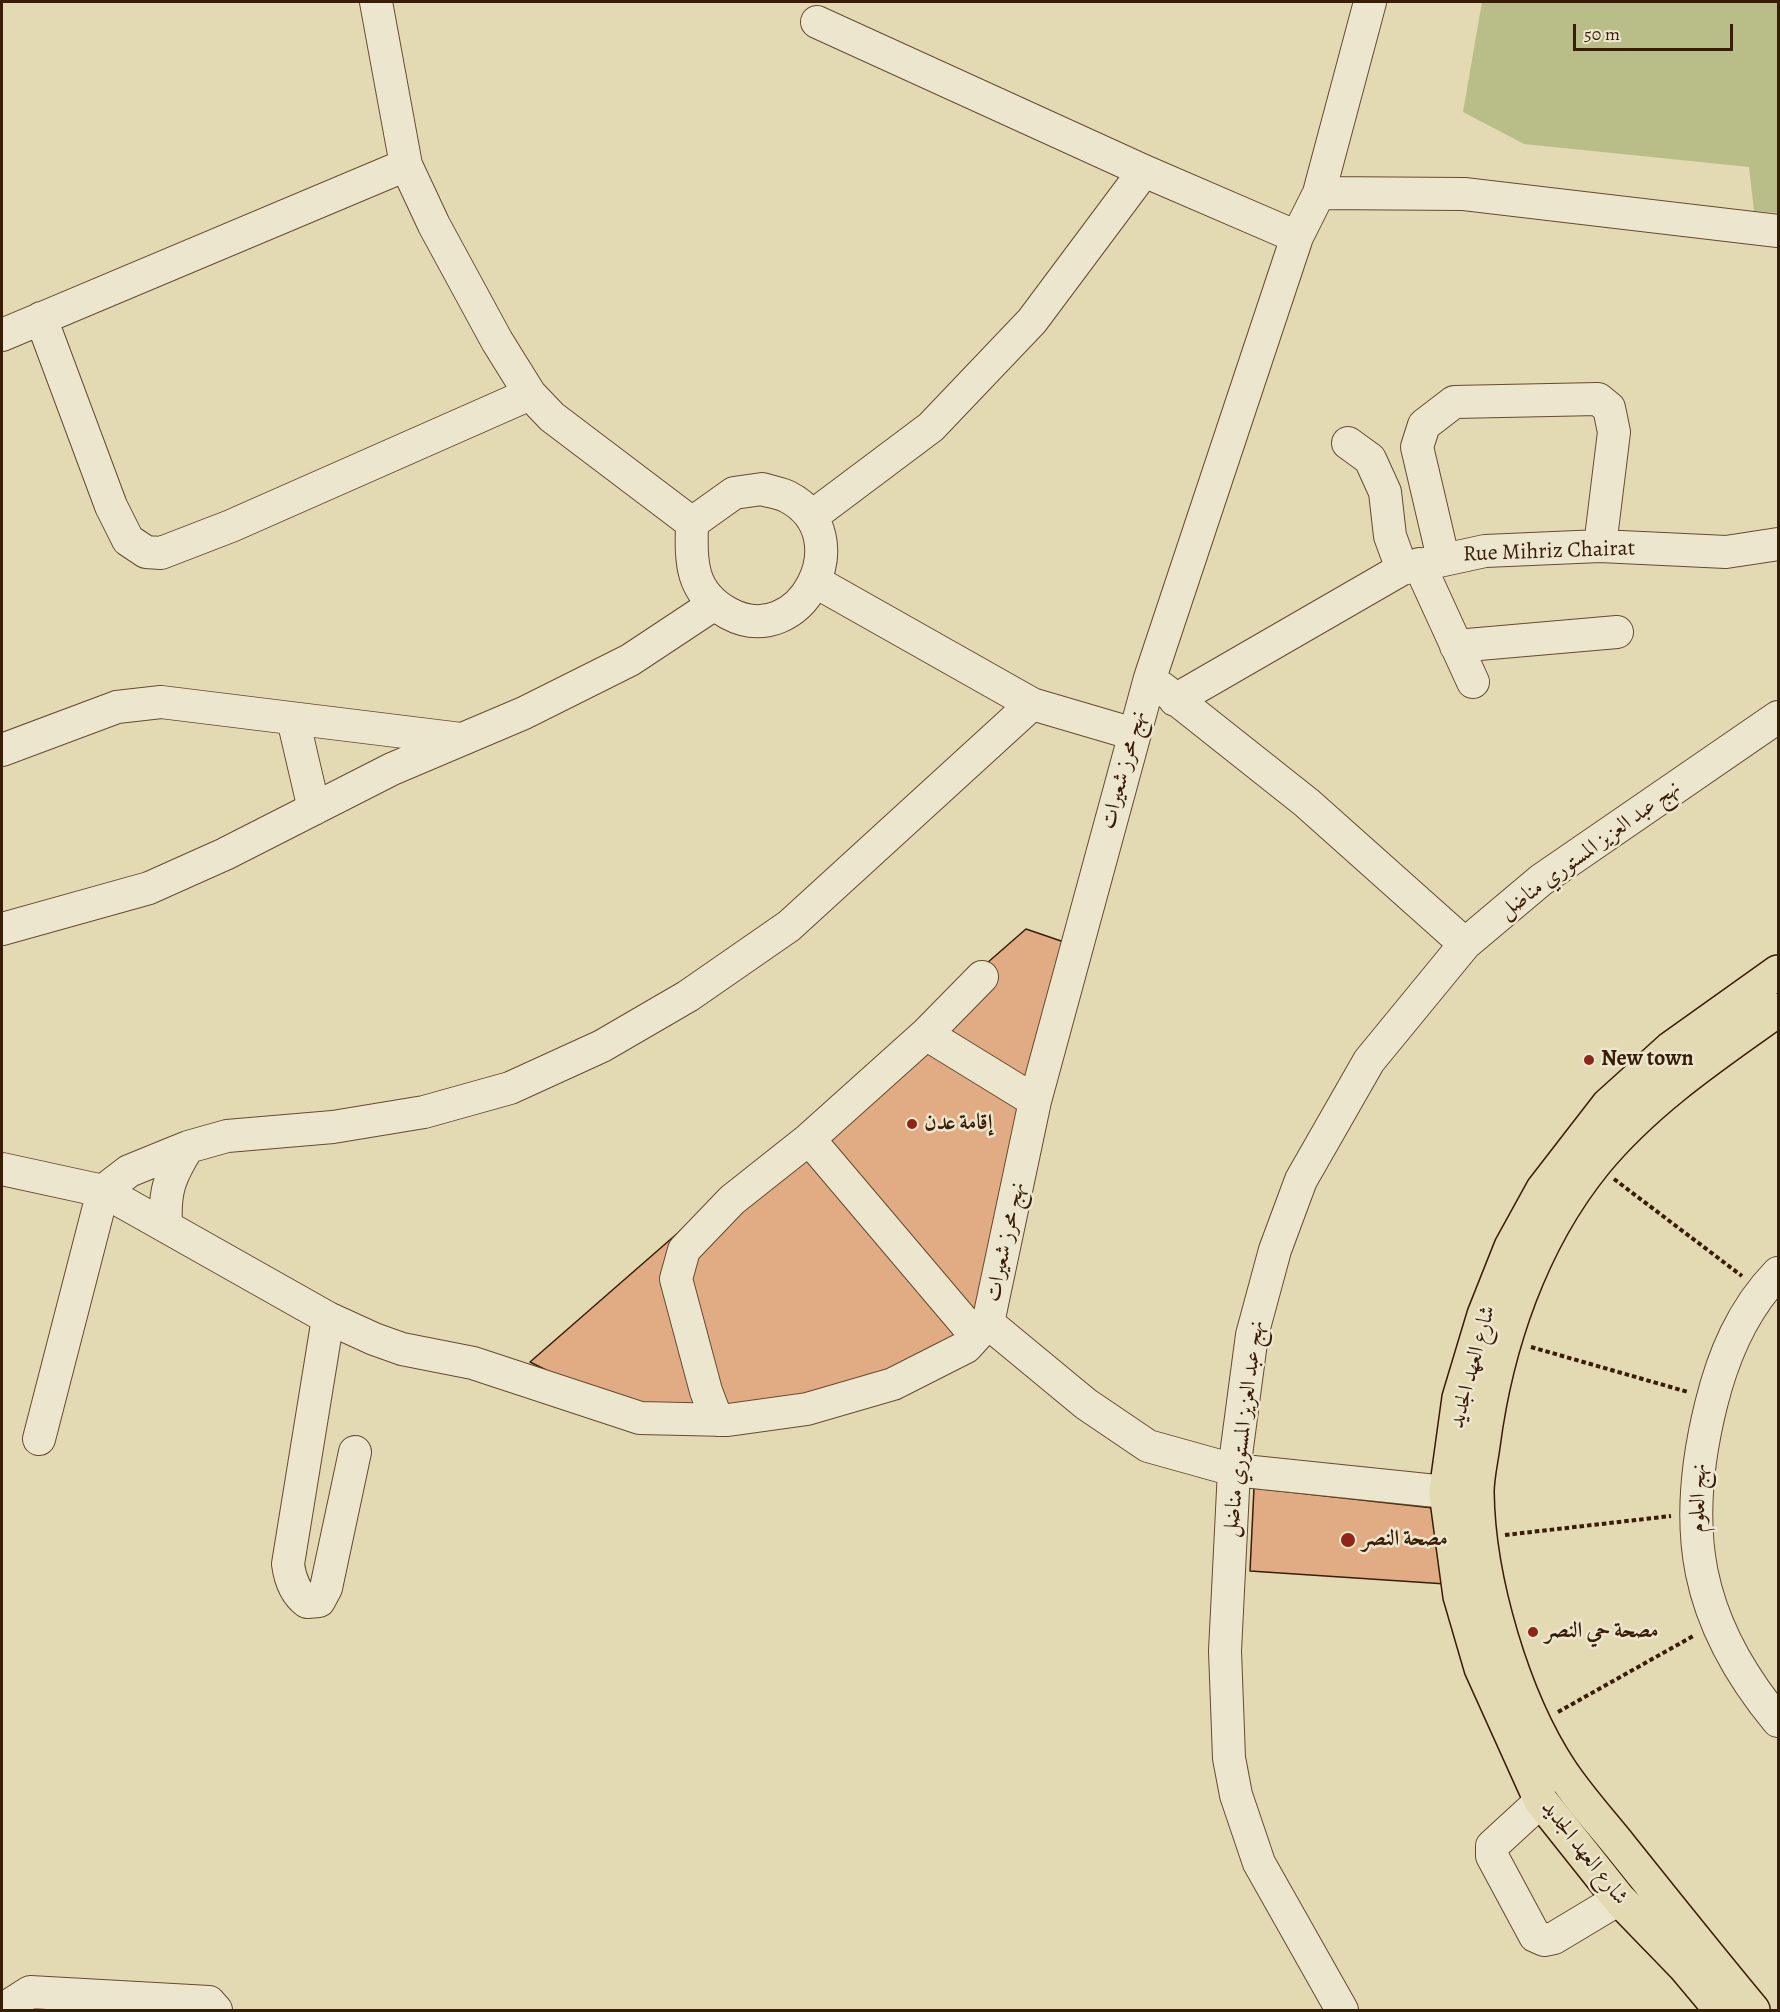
<!DOCTYPE html>
<html>
<head>
<meta charset="utf-8">
<style>
	body { margin:0 }
	#map { position:relative; width:1780px; height:2012px; overflow:hidden; background:#e3d9b3; font-family:Alegreya,serif }
	canvas { display:block }
	.frame { position:absolute; inset:0; border:3px solid #391c06; pointer-events:none }
	.scale { position:absolute; left:1573px; top:24px; width:160px; height:27px; box-sizing:border-box; border:3px solid #391c06; border-top:0; padding-left:8px; font-size:18px; line-height:21px; white-space:nowrap; color:#391c06; -webkit-text-stroke:4px #ede6ce; paint-order:stroke }
</style>
</head>
<body>
<div id="map">
<canvas width="1780" height="2012"></canvas>
<div class="frame"></div>
<div class="scale">50 m</div>
</div>
<script>
const g = document.querySelector('canvas').getContext('2d');
g.lineJoin = 'round';
function fill(path, color) { g.fillStyle = color; g.fill(path, 'evenodd'); }
function strokePath(path, color, width, dash) { g.strokeStyle = color; g.lineWidth = width; g.lineCap = dash ? 'butt' : 'round'; g.setLineDash(dash || []); g.stroke(path); }
function label(font, color, halo, rows, align = 'center') {
  g.font = font + ' Alegreya,Amiri,serif'; g.lineWidth = 5; g.setLineDash([]); g.textBaseline = 'middle'; g.strokeStyle = halo; g.fillStyle = color; for (const [text, x, y, turn = 0] of rows) {
    g.save(); g.translate(x, y); g.rotate((+turn || 0) * Math.PI / 180); g.textAlign = isNaN(turn) ? turn : align; if (halo) g.strokeText(text, 0, 0); g.fillText(text, 0, 0); g.restore();
  }
}
const green = new Path2D(`
	M1482 2H1778V213L1754 211 1749 167 1524 144 1463 112Z`);
const building = new Path2D(`
	M1026 929 1064 942 981 1306 957 1344 890 1376 798 1399 639 1416 530 1362Z
	M1254 1488 1442 1509 1446 1584 1250 1571Z`);
const path = new Path2D(`
	M1614 1179 1742 1276
	M1531 1347 1688 1392
	M1505 1535 1671 1516
	M1558 1712 1695 1635`);
const minor = new Path2D(`
	M376 2 406 165 434 225 497 341 530 394 552 417 692 523
	M1370 2 1319 193 1297 237 1150 678 1035 1101 988 1323 1086 1404 1148 1446 1234 1470 1446 1492 1473 1490
	M817 22 1144 171 1297 237
	M1319 193 1464 194 1778 231
	M41 318 111 506 128 540 146 552 161 553 231 526 530 394
	M2 335 406 165
	M1348 443 1370 459 1385 492 1390 536 1402 569
	M762 489C771 492 781 493 788 497 861 535 801 653 728 613 690 592 691 562 692 523L734 493Z
	M811 517 931 427 1032 321 1144 171
	M1443 558 1417 447 1424 425 1454 402 1598 399 1609 408 1614 432 1600 546
	M1419 564 1473 682
	M816 582 1032 704 1134 734
	M1456 646 1617 632
	M1162 688 1307 803 1465 944
	M1175 700 1402 569 1485 551 1600 546 1726 552 1778 544
	M293 719 314 809
	M2 750 117 707 161 702 461 739
	M2 929 149 888 225 854 392 769 524 713 630 660 713 605
	M926 1034 1035 1101
	M809 1139 976 1336
	M2 1169 103 1191 328 1318 374 1339 402 1349 473 1363 640 1418 728 1420 807 1409 893 1384 966 1347 988 1323
	M166 1225C164 1190 170 1176 188 1147
	M1778 1273C1742 1310 1723 1356 1711 1405 1680 1530 1695 1621 1778 1721
	M328 1318 288 1564C290 1579 295 1593 307 1602L319 1601 326 1588 355 1452
	M717 1420 706 1391 676 1279 684 1250 732 1200 809 1139 926 1034 982 977
	M39 1439 103 1191 129 1171 188 1147 227 1136 333 1127 424 1112 510 1088 602 1046 688 996 789 926 1032 704
	M1541 1801 1492 1846V1856L1535 1936 1544 1940 1554 1938 1619 1899
	M2 2010 30 1992 209 2002 216 2010
	M1342 2010 1259 1863 1236 1795 1229 1758 1225 1651 1234 1470 1252 1335 1275 1250 1301 1180 1369 1061 1465 944 1541 880 1778 717`);
const major = new Path2D(`
	M1721 2010 1684 1966 1619 1899 1541 1801 1481 1668 1460 1596 1446 1492 1459 1398 1484 1315 1511 1247 1543 1189 1608 1105 1670 1049 1778 972
	M1753 2010C1708 1956 1665 1902 1621 1847 1601 1822 1579 1798 1561 1771 1513 1698 1478 1580 1477 1492 1477 1477 1481 1460 1483 1445 1496 1345 1531 1242 1595 1163 1646 1101 1713 1056 1778 1010`);
const markers = [
	[1589,1060,6,"#8f2418"],
	[912,1124,6,"#8f2418"],
	[1348,1540,8,"#8f2418"],
	[1533,1632,6,"#8f2418"]
];
const streetNames = [
	["Rue Mihriz Chairat",1549,552,-2],
	["نهج محرز شعيرات",1124,770,-75],
	["نهج عبد العزيز المستوري مناضل",1590,850,-36],
	["نهج محرز شعيرات",1006,1242,-78],
	["شارع العهد الجديد",1473,1367,-75],
	["نهج عبد العزيز المستوري مناضل",1244,1429,-83],
	["نهج العلوم",1699,1498,-89],
	["شارع العهد الجديد",1584,1853,52]
];
const poiNames = [
	["New town",1601,1060],
	["إقامة عدن",924,1124],
	["مصحة النصر",1362,1540],
	["مصحة حي النصر",1545,1632]
];
fill(green, '#b9be89');
fill(building, '#e1ac84');
strokePath(building, '#391c06', 1.5);
strokePath(minor, '#644b31', 34);
strokePath(major, '#391c06', 36);
strokePath(path, '#391c06', 4, [4.5, 3]);
strokePath(minor, '#ede6ce', 32);
strokePath(major, '#e3d9b3', 33);
for (const [x, y, r, color] of markers) { const dot = new Path2D(); dot.arc(x, y, r, 0, 2 * Math.PI); g.fillStyle = color; g.fill(dot); strokePath(dot, '#ede6ce', 2); }
label('22px', '#391c06', '#ede6ce', streetNames);
label('bold 22px', '#391c06', '#ede6ce', poiNames, 'left');
</script>
</body>
</html>
